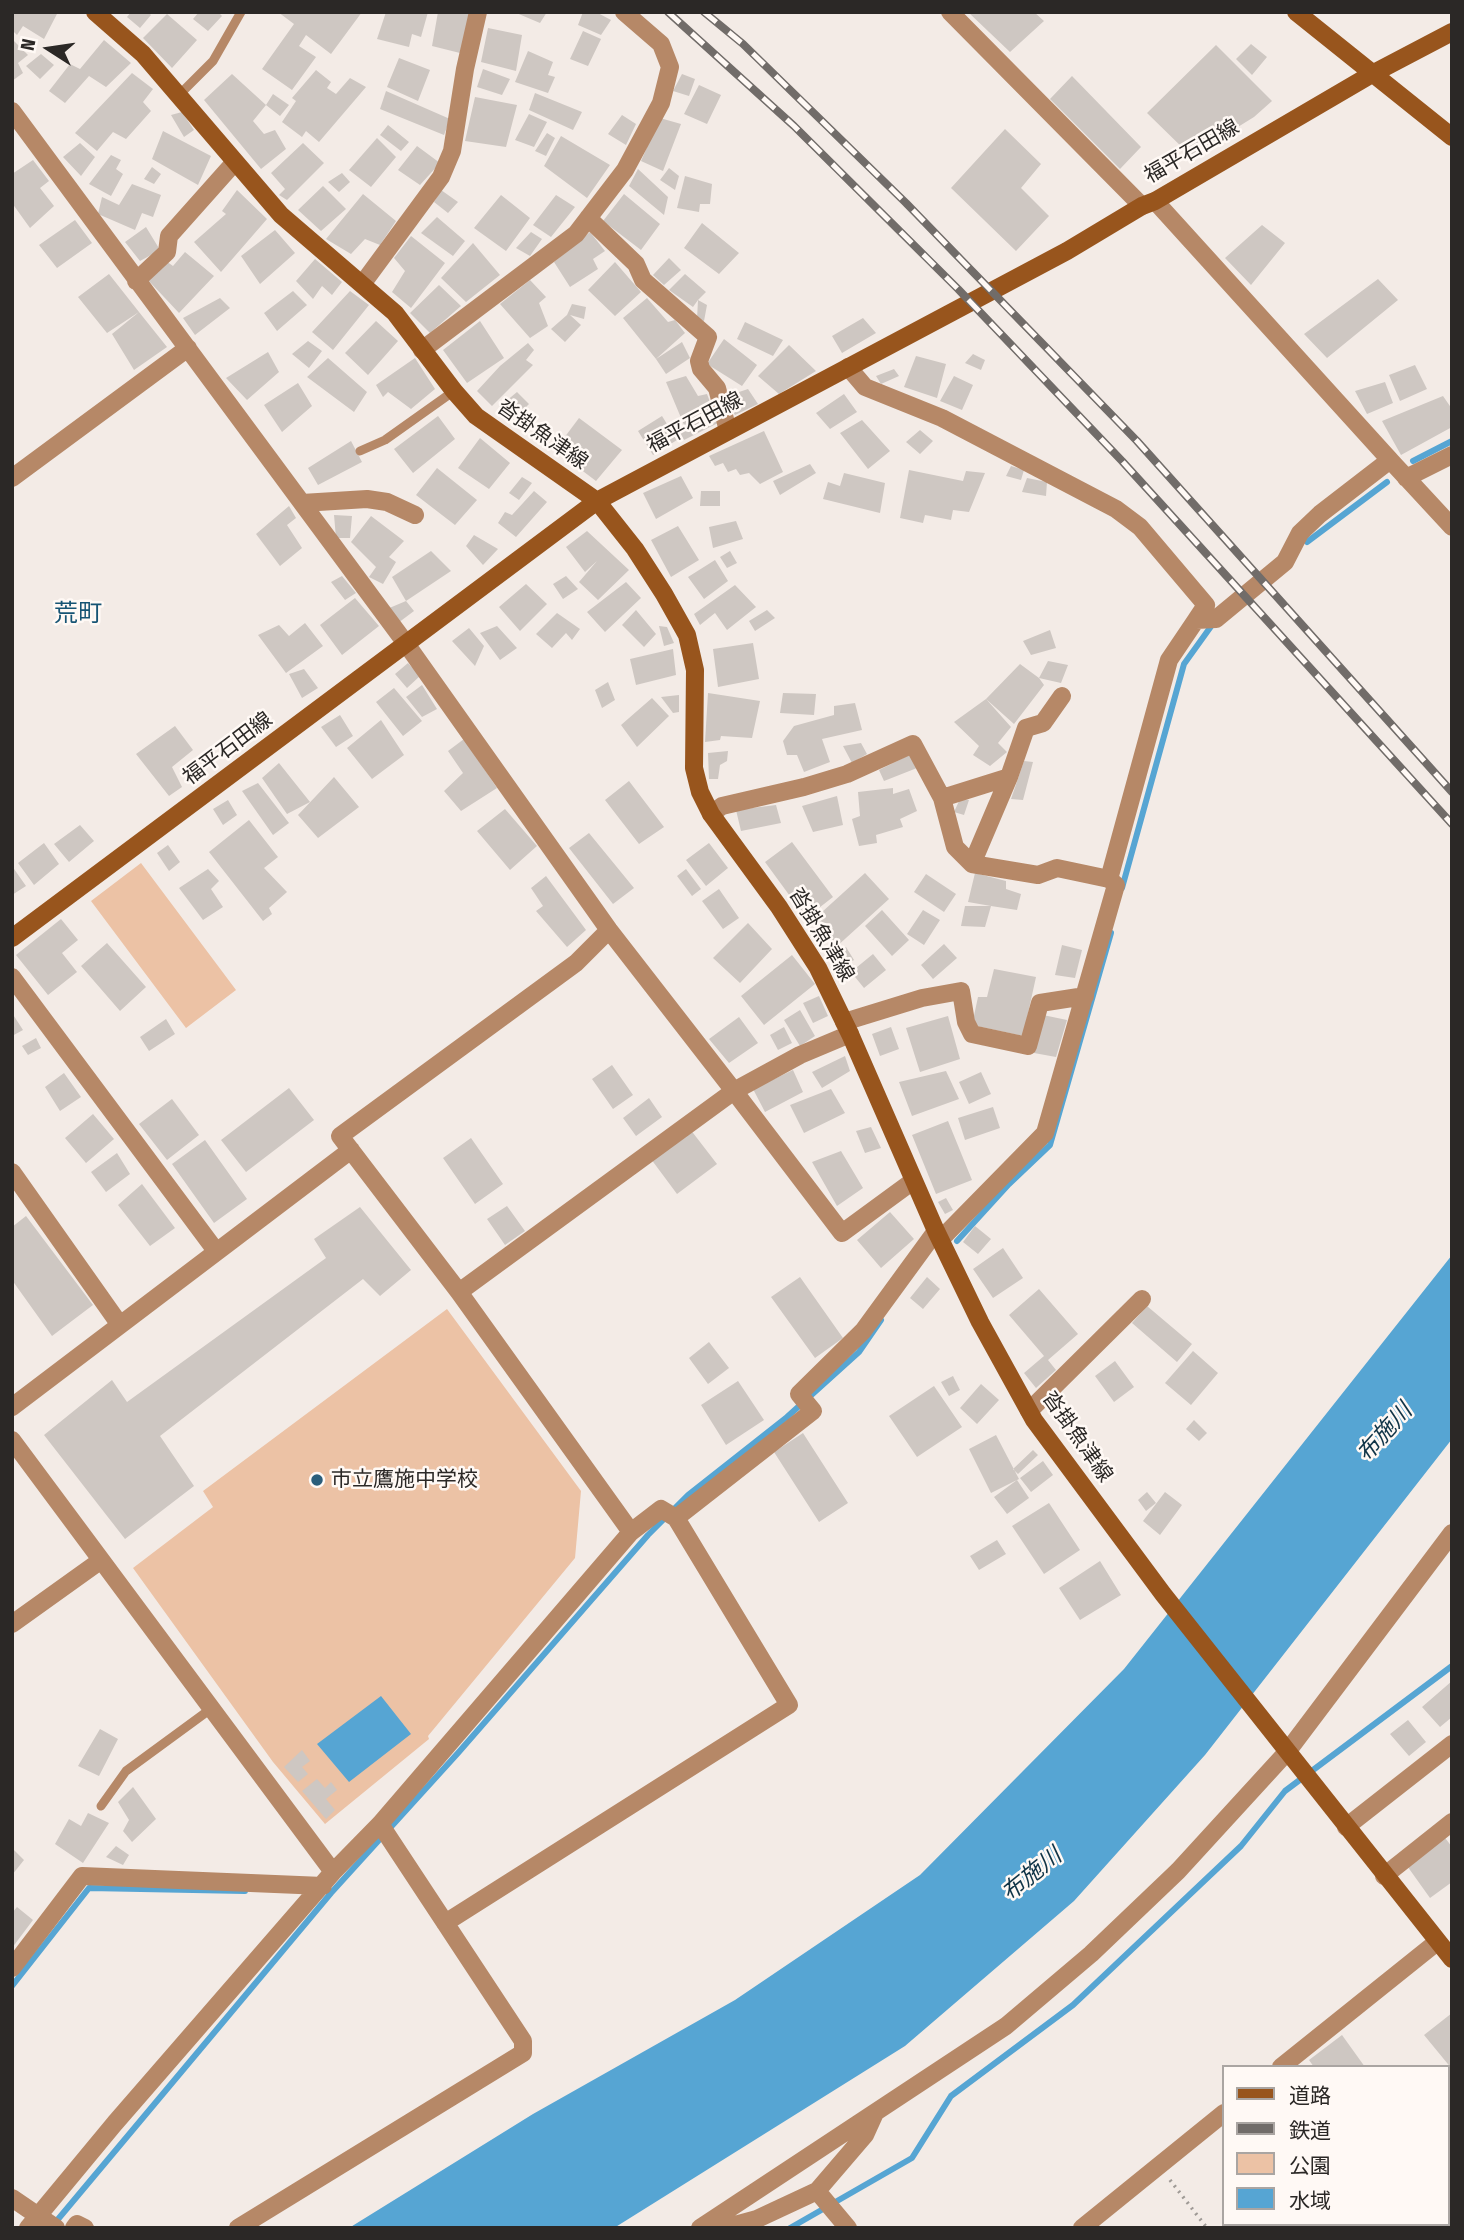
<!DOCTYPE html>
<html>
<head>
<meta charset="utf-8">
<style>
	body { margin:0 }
	#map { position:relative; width:1464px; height:2240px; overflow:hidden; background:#f3ebe6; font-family:"Fira Sans Condensed","Noto Sans JP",sans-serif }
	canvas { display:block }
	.frame { position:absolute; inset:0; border:14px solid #2b2826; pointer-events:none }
	.legend { position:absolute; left:1222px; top:2065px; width:228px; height:161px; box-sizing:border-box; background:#fff9f5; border:2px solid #aaa5a2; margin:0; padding:9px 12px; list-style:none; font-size:21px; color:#2b2826 }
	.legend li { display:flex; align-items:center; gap:14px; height:35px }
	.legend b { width:35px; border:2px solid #aaa5a2 }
	.north { position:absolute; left:14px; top:14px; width:70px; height:70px; -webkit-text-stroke:5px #fff9f5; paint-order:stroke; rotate:282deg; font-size:19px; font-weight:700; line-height:28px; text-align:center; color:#2b2826 }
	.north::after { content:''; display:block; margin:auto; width:24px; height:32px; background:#2b2826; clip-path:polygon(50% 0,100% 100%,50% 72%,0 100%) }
</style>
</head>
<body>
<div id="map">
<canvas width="1464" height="2240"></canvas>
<div class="frame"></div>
<ul class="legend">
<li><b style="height:9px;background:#98551d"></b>道路</li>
<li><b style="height:9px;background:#716c69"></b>鉄道</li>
<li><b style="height:19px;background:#ecc2a5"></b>公園</li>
<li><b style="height:19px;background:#56a5d3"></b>水域</li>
</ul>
<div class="north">N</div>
</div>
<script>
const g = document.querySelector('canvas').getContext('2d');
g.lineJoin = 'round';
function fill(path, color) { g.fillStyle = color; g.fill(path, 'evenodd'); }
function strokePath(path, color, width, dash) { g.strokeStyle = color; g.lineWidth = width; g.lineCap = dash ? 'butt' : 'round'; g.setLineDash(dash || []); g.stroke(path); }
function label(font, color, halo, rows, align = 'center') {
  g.font = font + ' "Fira Sans Condensed","Noto Sans JP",sans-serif'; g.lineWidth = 5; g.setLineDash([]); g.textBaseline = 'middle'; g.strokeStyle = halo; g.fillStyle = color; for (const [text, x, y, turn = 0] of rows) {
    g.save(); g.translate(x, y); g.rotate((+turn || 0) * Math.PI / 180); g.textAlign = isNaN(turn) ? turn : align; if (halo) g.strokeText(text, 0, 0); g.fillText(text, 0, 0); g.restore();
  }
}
const green = new Path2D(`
	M141 863 236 990 186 1028 91 901Z
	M447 1309 581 1491 575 1558 428 1736 429 1739 325 1824 273 1762 133 1568 213 1507 203 1491Z`);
const water = new Path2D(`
	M1452 1255V1439L1205 1755 1074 1901 905 2046 614 2228H349L533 2114 735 2000 920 1875 1124 1669Z
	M381 1696 411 1734 349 1782 317 1744Z`);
const stream = new Path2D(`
	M1413 461 1452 441
	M1307 542 1387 482
	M1122 888 1184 664 1212 625
	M957 1241 1009 1184 1050 1145 1111 933
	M12 1986 89 1888 245 1891
	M54 2224 331 1893 458 1753 648 1535 688 1495 787 1417 859 1352 881 1320
	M790 2228 912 2158 951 2096 1073 2005 1241 1846 1285 1791 1452 1666`);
const building = new Path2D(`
	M12 12H58L44 39 23 26 17 35 12 30Z
	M131 12H148L151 15 140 28 127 17Z
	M199 12H218L222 16 208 31 193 19Z
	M278 12H362L331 54 306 35 299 46 316 57 292 90 262 69 294 24Z
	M386 12H428L421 37 412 34 409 47 377 39Z
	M438 12H471L460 53 432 46Z
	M514 12H547L540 23Z
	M583 12H596L611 20 601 35 578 25Z
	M968 12H1034L1044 21 1010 52Z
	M167 14 197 40 172 68 143 38Z
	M488 28 522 35 516 71 481 62Z
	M583 31 601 39 588 66 570 59Z
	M12 39 28 55 18 63 23 73 12 81Z
	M104 40 131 63 106 87 89 76 65 103 49 91 70 64 80 69Z
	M1251 44 1267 57 1252 75 1236 59Z
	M1216 45 1272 101 1254 117 1191 156 1147 113Z
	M528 51 553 62 548 75 555 77 548 93 515 82Z
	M41 54 54 65 40 79 26 66Z
	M399 58 430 70 418 101 387 87Z
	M483 69 510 79 502 95 477 87Z
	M316 70 331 82 327 88 336 94 350 78 366 87 319 142 306 131 302 137 282 122 296 101 292 98Z
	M132 73 153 89 143 102 151 111 126 139 113 132 97 151 75 133Z
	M232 74 266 105 273 94 289 105 280 116 266 105 253 121 264 134 275 130 286 149 261 169 204 100Z
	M682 74 695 79 689 96 673 91Z
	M1072 76 1141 147 1120 169 1050 99Z
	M699 85 721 95 707 124 684 114Z
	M386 91 450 119 444 135 380 109Z
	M535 93 582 112 573 130 529 110Z
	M475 97 517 105 506 147 465 141Z
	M182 112 194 130 184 137 171 115Z
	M529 114 547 122 534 147 515 140Z
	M622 115 636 124 626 145 608 134Z
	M660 118 681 124 663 171 641 161Z
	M388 125 409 142 401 151 380 135Z
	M1005 129 1041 164 1021 188 1049 216 1016 251 951 188Z
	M163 131 211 156 198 185 152 159Z
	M547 133 555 138 546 156 535 151Z
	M561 136 610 165 587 198 544 166Z
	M377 138 396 157 371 187 349 170Z
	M80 143 95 157 81 176 63 157Z
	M303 143 324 163 287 200 279 195 285 189 271 173Z
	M417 146 440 163 420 185 398 170Z
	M111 155 121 160 116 169 123 174 111 196 89 184Z
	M33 160 49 181 40 188 54 206 30 228 12 203V174Z
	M152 167 161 174 154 184 144 179Z
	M669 168 679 176 675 190 660 180Z
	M638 169 668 197 664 215 629 186Z
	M342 173 350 182 339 192 328 182Z
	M685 176 712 184 710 204H700L699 212 677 208Z
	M132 184 161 195 153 217 142 213 135 230 98 214 102 197 119 205Z
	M323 186 346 209 321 231 298 210Z
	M237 190 267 219 221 272 194 242 226 214 222 211Z
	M441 190 458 202 448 213 434 202Z
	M363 194 396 221 380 245 365 239 351 254 326 239Z
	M624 194 660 224 641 250 603 221Z
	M501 195 530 218 506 251 474 228Z
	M556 195 575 207 551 237 533 225Z
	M437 217 465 241 453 256 421 233Z
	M75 220 92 243 57 268 39 245Z
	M702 223 739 253 719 274 684 248Z
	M1262 225 1285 243 1251 285 1225 258Z
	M146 227 160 250 140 261 125 242Z
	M275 230 295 253 260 284 241 256Z
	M531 232 542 239 530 256 516 248Z
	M590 232 605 251 593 259 598 269 570 287 554 262Z
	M411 236 445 263 411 308 392 292 405 271 394 258Z
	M473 243 500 275 466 302 441 278Z
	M185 252 214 276 179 313 148 280 166 261 173 266Z
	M669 258 681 270 664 285 653 275Z
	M315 259 342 282 332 295 322 286 313 299 296 281Z
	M615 262 641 292 615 316 588 290Z
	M109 274 139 312 107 333 78 297Z
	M685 274 706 292 698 300 707 305 704 321 697 319 698 300 693 307 669 290Z
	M1378 279 1398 300 1327 358 1304 334Z
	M530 280 546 297 539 303 548 326 530 338 500 304Z
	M439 285 461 306 430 333 410 313Z
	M293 291 307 305 277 331 264 313Z
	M350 291 369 305 333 350 312 332Z
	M220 298 230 308 195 335 183 318Z
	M647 298 668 322 675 320 685 333 656 359 623 318Z
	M572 304 586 307 584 319 570 315 581 325 565 342 551 329 567 315Z
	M139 312 167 347 134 370 112 334Z
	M863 318 876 333 842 353 832 336Z
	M376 321 398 341 368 375 345 353Z
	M480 321 504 358 467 383 443 350Z
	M745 322 783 340 773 356 737 339Z
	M724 339 757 365 742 386 707 364Z
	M308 341 322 351 309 368 292 354Z
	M682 342 690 358 666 374 656 359Z
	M528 343 534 350 526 360 533 365 492 406 477 391 500 366Z
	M789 345 816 371 779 394 758 376Z
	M268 352 279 372 247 400 226 378Z
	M973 354 985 360 981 370 965 363Z
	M916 356 946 364 937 398 904 387Z
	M328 358 367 392 354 412 307 377Z
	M415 358 435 389 411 409 388 392 383 397 376 385Z
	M1415 365 1427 389 1400 401 1389 375Z
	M894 369 899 376 881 384 876 376Z
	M686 376 698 396 707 394 718 423 684 440 676 429 684 425 666 382Z
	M954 376 973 385 962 410 940 401Z
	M1385 382 1393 403 1367 414 1355 391Z
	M298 383 312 406 282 432 264 405Z
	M748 389 758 404 735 415 724 397Z
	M517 392 529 404 513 420 499 407Z
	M844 394 857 412 830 429 816 413Z
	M1443 396 1452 409V427L1401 455 1382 421Z
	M438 416 455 439 413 473 394 449Z
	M662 416 677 440 653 455 638 431Z
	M579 418 622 450 596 481 555 450Z
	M862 420 890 451 868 469 840 433Z
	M920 430 933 441 920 454 906 442Z
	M764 431 783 472 760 484 749 473 740 475 736 469 728 472 723 463 715 466 709 456Z
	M480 438 510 463 489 489 458 468Z
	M351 441 362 462 318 485 308 468Z
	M810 464 816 473 780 495 773 481Z
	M1011 466 1024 470 1021 480 1006 476Z
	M437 468 477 500 455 525 416 495Z
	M909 470 963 481 966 471 985 473 969 512 953 510 951 520 925 515 923 523 900 518Z
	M844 473 885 483 880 513 823 499 828 482 840 486Z
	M681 476 693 498 656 519 643 493Z
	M522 477 532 483 519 500 509 493Z
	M1027 478 1047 482 1046 496 1022 492Z
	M534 491 547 502 516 537 498 523 505 512 512 515Z
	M701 491H720V506H700Z
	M289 506 296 518 287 525 302 548 280 566 256 534Z
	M334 515 352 516 350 538H336Z
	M371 516 404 541 389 557 396 562 383 584 369 577 376 567 351 542Z
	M736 521 743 539 713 548 709 527Z
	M678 526 699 560 671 577 651 540Z
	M587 531 629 570 598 600 579 582 597 561 585 572 566 547Z
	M474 535 498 549 483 565 466 546Z
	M431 551 451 571 406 601 414 611 398 623 387 609 406 601 392 577Z
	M730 551 737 563 727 568 720 557Z
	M715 560 728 581 704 599 688 577Z
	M342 576 356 593 345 600 331 582Z
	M566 576 578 589 563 599 553 584Z
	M626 582 641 598 605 632 587 612Z
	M526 584 547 604 520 631 499 607Z
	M735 585 756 607 727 630 715 613 700 625 694 614Z
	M355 598 379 626 342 655 320 625Z
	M636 610 656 634 644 647 622 625Z
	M767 610 775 618 755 631 749 621Z
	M557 613 580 629 572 640 566 633 552 648 536 634Z
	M305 623 323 646 286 673 258 635 279 625 289 636Z
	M497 626 517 648 500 660 480 633Z
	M659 626 667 627 674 643 664 646Z
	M469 628 484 646 475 666 452 641Z
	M1050 630 1056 648 1031 655 1023 641Z
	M753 643 759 679 718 687 713 649Z
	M673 649 676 675 636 685 630 659Z
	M1048 661 1068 665 1061 683 1039 678Z
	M408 663 420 676 407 688 395 674Z
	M1020 664 1039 678 1044 685 1014 724 986 699 1011 727 998 743 1007 752 990 766 973 755 979 746 954 722 986 699Z
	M304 669 318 688 302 698 289 674Z
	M608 682 615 700 602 708 595 690Z
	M422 685 437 709 422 717 406 697Z
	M394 688 422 721 403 736 376 702Z
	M708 693 760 701 752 738 721 736 720 740 705 742Z
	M783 693 816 694 814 715 780 713Z
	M679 695V712L673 713 661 697Z
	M652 698 669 716 637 747 621 725Z
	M855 703 862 730 822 739 830 762 804 772 797 755H787L783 741 794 726 834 715V706Z
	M340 715 353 736 336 747 321 727Z
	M381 720 404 755 372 779 347 748Z
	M175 726 193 750 172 767 182 787 169 796 136 754Z
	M464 739 497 788 461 811 444 791 463 773 448 751Z
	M861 743 867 754 852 763 843 746Z
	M728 751 727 761 720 765 718 779H709L708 753Z
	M911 754 917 768 884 781 879 770Z
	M1024 761 1033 762 1023 800 1011 799Z
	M279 763 310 802 287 814 262 778Z
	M334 777 359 807 318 838 298 815Z
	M629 781 664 827 639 844 605 800Z
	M258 783 289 823 273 835 242 791Z
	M893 788V794L909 789 917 811 900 819 903 827 876 835 877 843 859 846 852 819 860 816 858 792Z
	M837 796 843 825 813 832 802 806Z
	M960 799 969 800 964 815 954 812Z
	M228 800 237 815 223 825 213 809Z
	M776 805 781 823 741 831 736 810Z
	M505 809 537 846 510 870 477 831Z
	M249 820 278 857 264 868 287 892 269 908 272 914 263 921 209 852Z
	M80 825 94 841 69 862 54 844Z
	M589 833 634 888 613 904 569 848Z
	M792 842 833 897 806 918 765 862Z
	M44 843 59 864 34 885 18 863Z
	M709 843 728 868 706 886 686 860Z
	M168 845 180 862 169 871 157 853Z
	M12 866 26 886 12 895Z
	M208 869 219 881 211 889 223 907 203 920 179 888Z
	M686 869 701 889 692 896 677 876Z
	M865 873 889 899 835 948 811 922Z
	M975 873 1006 881V889L1021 894 1017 910 991 906 985 927 961 926 965 906H991L968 902Z
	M926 874 956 894 944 912 914 892Z
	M546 876 586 930 567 947 536 911 543 906 531 888Z
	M719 889 739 918 723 929 702 901Z
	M882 910 909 940 892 956 865 926Z
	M923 910 940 920 924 945 907 934Z
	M61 919 78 940 62 953 77 972 48 995 16 955Z
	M748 923 772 949 740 983 713 958Z
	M107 943 146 987 120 1011 81 966Z
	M944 944 957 958 933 979 921 965Z
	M1062 945 1082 950 1075 978 1055 975Z
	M846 947 854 960 839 970 830 957Z
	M873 954 886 970 864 988 851 972Z
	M792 955 815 984 764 1025 741 996Z
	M994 969 1036 977 1023 1036 972 1025 978 997H987Z
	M819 996 828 1016 813 1023 803 1003Z
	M800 1010 815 1036 800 1046 784 1020Z
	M12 1013 23 1030 12 1036Z
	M1043 1015 1067 1020 1056 1057 1034 1053Z
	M948 1016 960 1059 920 1072 906 1028Z
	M739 1017 758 1043 729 1063 709 1039Z
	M166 1019 175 1034 149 1051 140 1037Z
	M784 1027 792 1043 778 1050 770 1035Z
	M891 1027 899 1049 880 1056 872 1034Z
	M36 1038 41 1048 28 1055 22 1046Z
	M845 1056 850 1071 822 1088 812 1072Z
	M612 1065 633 1095 613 1109 592 1079Z
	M793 1070 803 1092 765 1112 753 1089Z
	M946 1071 959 1099 912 1116 899 1082Z
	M981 1072 991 1094 969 1104 959 1082Z
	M64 1073 81 1097 60 1111 45 1087Z
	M289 1088 314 1120 246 1172 221 1140Z
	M831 1089 845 1113 804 1133 790 1105Z
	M649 1098 662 1117 636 1136 623 1118Z
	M172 1099 199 1135 167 1160 139 1124Z
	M993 1107 1000 1128 965 1140 958 1118Z
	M93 1114 114 1139 86 1163 65 1138Z
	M948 1121 972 1180 936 1194 912 1135Z
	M871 1127 881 1148 865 1153 856 1131Z
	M690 1129 717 1164 677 1194 651 1159Z
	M471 1138 503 1184 475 1204 443 1158Z
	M205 1140 247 1199 214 1223 172 1164Z
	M841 1151 863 1188 837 1206 812 1162Z
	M117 1153 130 1174 106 1192 91 1172Z
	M142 1184 175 1228 150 1246 118 1205Z
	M946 1198 953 1210 945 1214 938 1202Z
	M507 1206 525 1231 505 1245 487 1219Z
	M360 1207 411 1270 380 1296 363 1279 160 1436 194 1486 125 1539 44 1435 112 1380 127 1402 326 1258 314 1239Z
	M890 1212 914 1239 881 1268 857 1240Z
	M26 1216 93 1305 52 1336 12 1280V1227Z
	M975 1226 991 1239 978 1254 963 1242Z
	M1003 1248 1023 1278 993 1298 973 1269Z
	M800 1277 843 1338 815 1358 771 1297Z
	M927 1277 940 1289 923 1309 910 1298Z
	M1039 1289 1078 1334 1048 1360 1056 1370 1036 1388 1024 1373 1044 1356 1009 1315Z
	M1147 1306 1192 1344 1177 1362 1132 1323Z
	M709 1342 729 1368 708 1384 689 1358Z
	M1193 1351 1218 1373 1191 1405 1165 1383Z
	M1115 1361 1134 1387 1114 1402 1095 1376Z
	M953 1376 960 1390 949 1396 941 1382Z
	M738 1381 764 1420 726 1445 701 1405Z
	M981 1384 999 1400 977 1424 960 1408Z
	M934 1386 962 1427 917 1457 889 1416Z
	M1194 1420 1207 1433 1199 1441 1186 1429Z
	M803 1433 848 1503 819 1522 774 1452Z
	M996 1435 1019 1479 991 1493 969 1449Z
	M1033 1450 1038 1455 1018 1474 1013 1469Z
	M1043 1461 1053 1475 1031 1492 1020 1478Z
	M1017 1480 1029 1498 1007 1514 994 1497Z
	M1147 1492 1156 1503 1146 1511 1138 1500Z
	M1165 1492 1182 1505 1160 1535 1143 1521Z
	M1049 1503 1080 1550 1044 1574 1012 1526Z
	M997 1540 1006 1554 979 1570 970 1556Z
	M1100 1561 1121 1595 1080 1620 1059 1588Z
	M1452 1681V1717L1440 1727 1422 1707Z
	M1408 1720 1426 1742 1409 1756 1390 1734Z
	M100 1729 118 1739 99 1776 78 1766Z
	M302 1750 310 1761 302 1767 308 1774 298 1782 284 1767Z
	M317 1779 325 1788 331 1782 337 1790 326 1799 335 1810 326 1819 302 1791Z
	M133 1787 156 1819 132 1842 123 1831 129 1820 118 1802Z
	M88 1813 109 1823 83 1863 55 1844 69 1819 81 1826Z
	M1443 1835 1452 1847V1882L1430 1898 1405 1863Z
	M116 1846 129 1855 123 1865 106 1857Z
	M12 1848 24 1860 12 1875Z
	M17 1907 33 1920 12 1948V1913Z
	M1452 2013V2069L1424 2035Z
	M1342 2035 1365 2067H1314L1309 2060Z
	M1452 2118V2155L1448 2151V2121Z
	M1448 2204 1452 2208V2228H1425L1422 2224H1448Z
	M1296 2224H1350L1353 2228H1291Z`);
const path = new Path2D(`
	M1170 2180 1207 2228
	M1286 2228 1291 2224`);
const lane = new Path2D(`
	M178 96 213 61 241 12
	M360 451 385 440 454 391
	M101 1806 126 1771 212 1708`);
const street = new Path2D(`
	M950 12 1142 206
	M12 111 407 645 609 930 734 1091 800 1055 850 1034
	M588 218 636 264 643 280 708 337 699 361 701 369 717 388 728 431
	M136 281 167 252 169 236 234 163
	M363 283 441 177 452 151 465 69 478 12
	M422 350 576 234 625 170 661 103 670 67 661 44 624 12
	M848 367 865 387 942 418 1116 509 1140 527 1206 605 1196 620
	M1390 460 1452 527
	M12 478 188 348
	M1406 478 1452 455
	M302 503 367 499 387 502 415 515
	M942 798 1009 777 1026 728 1043 723 1062 696
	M711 814 722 806 804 787 847 774 913 744 942 798 955 847 972 864 1038 875 1057 868 1109 879 1169 660 1196 620 1216 619 1285 562 1300 533 1320 514 1390 460 1155 201
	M972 864 1009 777
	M609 930 576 963 340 1136 459 1292 734 1091 842 1233 913 1181
	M12 977 216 1251
	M844 1022 922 998 961 991 966 1022 972 1034 1028 1046 1040 1003 1085 996
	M12 1172 120 1325
	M940 1240 1045 1133 1116 885 1109 879
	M12 1407 351 1150
	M1029 1411 1142 1299
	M12 1440 333 1872
	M631 1532 661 1509 676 1518 813 1411 799 1394 863 1331 936 1231
	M12 1624 100 1561
	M1346 1827 1452 1744
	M1384 1876 1452 1822
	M445 1923 789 1705 676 1518
	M12 1968 82 1876 323 1886
	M1281 2067 1437 1942
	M1448 2099 1452 2095
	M1448 2170 1452 2175
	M817 2191 848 2228
	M12 2198 56 2228
	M28 2228 115 2123 333 1872 380 1824 631 1532 459 1292
	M74 2228 77 2224 85 2228
	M238 2228 523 2053V2041L380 1824
	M700 2228 1006 2026 1091 1954 1178 1871 1287 1752 1452 1533
	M724 2228 757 2219 817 2191 865 2135 875 2113
	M1082 2228 1224 2113`);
const secondary = new Path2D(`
	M95 12 143 54 281 215 395 313 454 391 476 416 597 501 635 549 664 594 687 635 695 670 694 768 700 792 711 814 779 907 818 968 850 1034 936 1231 980 1322 1034 1420 1163 1594 1452 1959
	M1296 12 1452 137
	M12 938 597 501 1067 251 1142 206 1155 201 1372 74 1452 32`);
const rail = new Path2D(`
	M668 12 794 126 958 289 1122 461 1452 824
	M704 12 743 44 906 203 1137 441 1452 792`);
const markers = [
	[317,1480,7,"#2b5e7b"]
];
const streetNames = [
	["福平石田線",1192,152,-30],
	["福平石田線",695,423,-28],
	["沓掛魚津線",542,435,35],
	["福平石田線",228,749,-37],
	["沓掛魚津線",821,935,59],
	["沓掛魚津線",1077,1437,55]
];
const poiNames = [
	["市立鷹施中学校",331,1480]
];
const waterNames = [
	["布施川",1385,1433,-48],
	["布施川",1032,1875,-39]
];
const quarterNames = [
	["荒町",78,614]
];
fill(green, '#ecc2a5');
fill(water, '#56a5d3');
strokePath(stream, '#56a5d3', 6);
fill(building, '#cec7c2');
strokePath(path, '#9f9a96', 3.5, [2, 5]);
strokePath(lane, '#b68867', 9);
strokePath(street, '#b68867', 18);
strokePath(secondary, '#98551d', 18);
strokePath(rail, '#716c69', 8);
strokePath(rail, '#fff9f5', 5, [16]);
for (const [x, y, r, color] of markers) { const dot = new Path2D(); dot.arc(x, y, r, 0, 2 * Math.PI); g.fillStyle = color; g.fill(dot); strokePath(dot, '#fff9f5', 2.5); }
label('21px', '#2b2826', '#fff9f5', streetNames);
label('21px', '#2b2826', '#fff9f5', poiNames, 'left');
label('italic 23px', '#103447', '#fff9f5', waterNames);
label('24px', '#165474', '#fff9f5', quarterNames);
</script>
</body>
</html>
